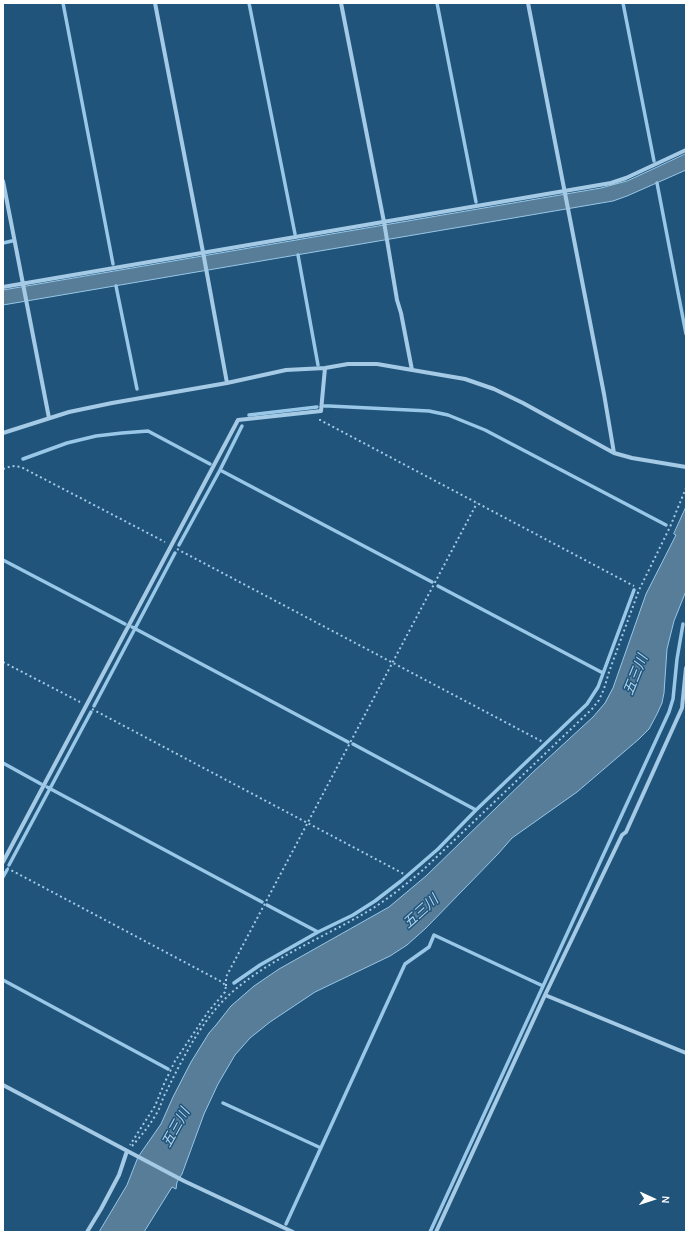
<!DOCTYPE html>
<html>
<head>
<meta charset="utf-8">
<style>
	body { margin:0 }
	#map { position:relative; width:689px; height:1235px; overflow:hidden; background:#21547b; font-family:Karla,sans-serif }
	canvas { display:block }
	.frame { position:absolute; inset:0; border:4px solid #fff; pointer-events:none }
	.north { position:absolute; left:633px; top:1179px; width:40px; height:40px; -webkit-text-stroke:3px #21547b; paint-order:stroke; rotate:93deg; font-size:11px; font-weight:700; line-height:16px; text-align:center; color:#fff }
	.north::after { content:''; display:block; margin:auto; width:14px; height:18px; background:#fff; clip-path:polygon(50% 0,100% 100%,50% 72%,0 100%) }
</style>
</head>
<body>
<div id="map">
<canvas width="689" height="1235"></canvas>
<div class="frame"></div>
<div class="north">N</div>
</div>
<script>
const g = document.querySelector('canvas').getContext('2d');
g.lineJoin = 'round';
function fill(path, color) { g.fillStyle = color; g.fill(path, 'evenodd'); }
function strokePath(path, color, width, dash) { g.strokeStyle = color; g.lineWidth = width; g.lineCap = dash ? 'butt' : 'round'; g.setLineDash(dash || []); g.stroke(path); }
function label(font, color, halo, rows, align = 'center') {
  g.font = font + ' Karla,"Noto Sans JP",sans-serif'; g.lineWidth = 3; g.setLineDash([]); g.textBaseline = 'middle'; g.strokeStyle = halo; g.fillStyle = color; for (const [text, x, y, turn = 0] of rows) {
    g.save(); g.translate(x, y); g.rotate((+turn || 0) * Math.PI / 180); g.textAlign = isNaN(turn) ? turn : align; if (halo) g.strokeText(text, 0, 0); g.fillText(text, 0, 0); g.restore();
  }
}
const water = new Path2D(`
	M686 154V170L627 196 613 201 3 305V290L601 188 627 181Z
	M686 507V591L674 621 667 649 664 693 662 703 657 714 649 729 639 739 577 792 512 838 498 854 426 928 407 945 390 956 315 992 270 1022 250 1038 235 1055 218 1084 204 1114 182 1174 177 1182 176 1189 172 1187 144 1232H99L127 1185 138 1157 161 1124 173 1097 191 1062 209 1033 216 1025 231 1006 254 986 279 969 389 907 426 876 532 773 593 717 605 703 613 688 646 594 676 535 674 534Z`);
const stream = new Path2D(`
	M63 3 113 264
	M249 3 295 234
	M437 3 476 202
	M623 3 654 161
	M657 183 686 334
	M3 243 12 241
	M298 255 318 365
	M116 286 137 389
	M324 406H329L429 411 448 415 485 430 666 525
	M249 415 317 407
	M23 459 67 443 96 436 122 433 148 431 210 464
	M220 470 432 582
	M179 545 220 470 242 426
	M3 560 125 624
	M438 586 603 673
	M132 627 348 742
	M94 706 175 553
	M353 744 476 810
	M3 763 41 784
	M47 787 262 902
	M9 865 91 712
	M3 877 7 870
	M267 905 318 932
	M3 980 168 1069
	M234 983 260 965 318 932 353 915 375 901 401 881 438 849 476 810 587 704 598 687 634 590
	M223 1103 321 1148
	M286 1224 405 964 429 947 434 935 543 986
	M430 1232 669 712 673 699 677 659 683 624`);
const path = new Path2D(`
	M320 419V420L634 586
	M3 469 12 466 21 467 165 542
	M177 549 543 742
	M3 662 80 702
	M92 709 404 874
	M7 868 222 982 226 986 225 992 208 1012 175 1061 164 1084 155 1106 130 1145
	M226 986V977L477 503
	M132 1146C143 1134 153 1121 160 1107 162 1101 164 1095 167 1090 184 1056 202 1020 230 994 269 959 320 939 365 913 386 901 405 885 423 870L592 709 599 700 604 689 609 672 639 590 670 527 686 488`);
const street = new Path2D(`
	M155 3 203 252 227 383
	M341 3 384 222 397 300 401 313 412 370
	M528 3 604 394 614 453
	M3 181 49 418
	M3 287 611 183 626 178 686 150
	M3 433 69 412 112 403 227 383 286 370 325 368 348 364H377L465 379 494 389 523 403 614 453 632 458 686 467
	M3 862 238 420 321 411 325 368
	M545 995 686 1053
	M3 1085 184 1181 293 1232
	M87 1232 101 1209 119 1175 127 1151
	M436 1232 545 995 622 835 626 832 682 708 686 668`);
const waterNames = [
	["五三川",636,675,-68],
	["五三川",421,912,-42],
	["五三川",176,1128,-61]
];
fill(water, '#577d99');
strokePath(water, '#98c7e7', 1);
strokePath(stream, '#98c7e7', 3.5);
strokePath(path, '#a4cae6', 2, [2, 3]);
strokePath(street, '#a4cae6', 4);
label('italic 14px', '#afd4ee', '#21547b', waterNames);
</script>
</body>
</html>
